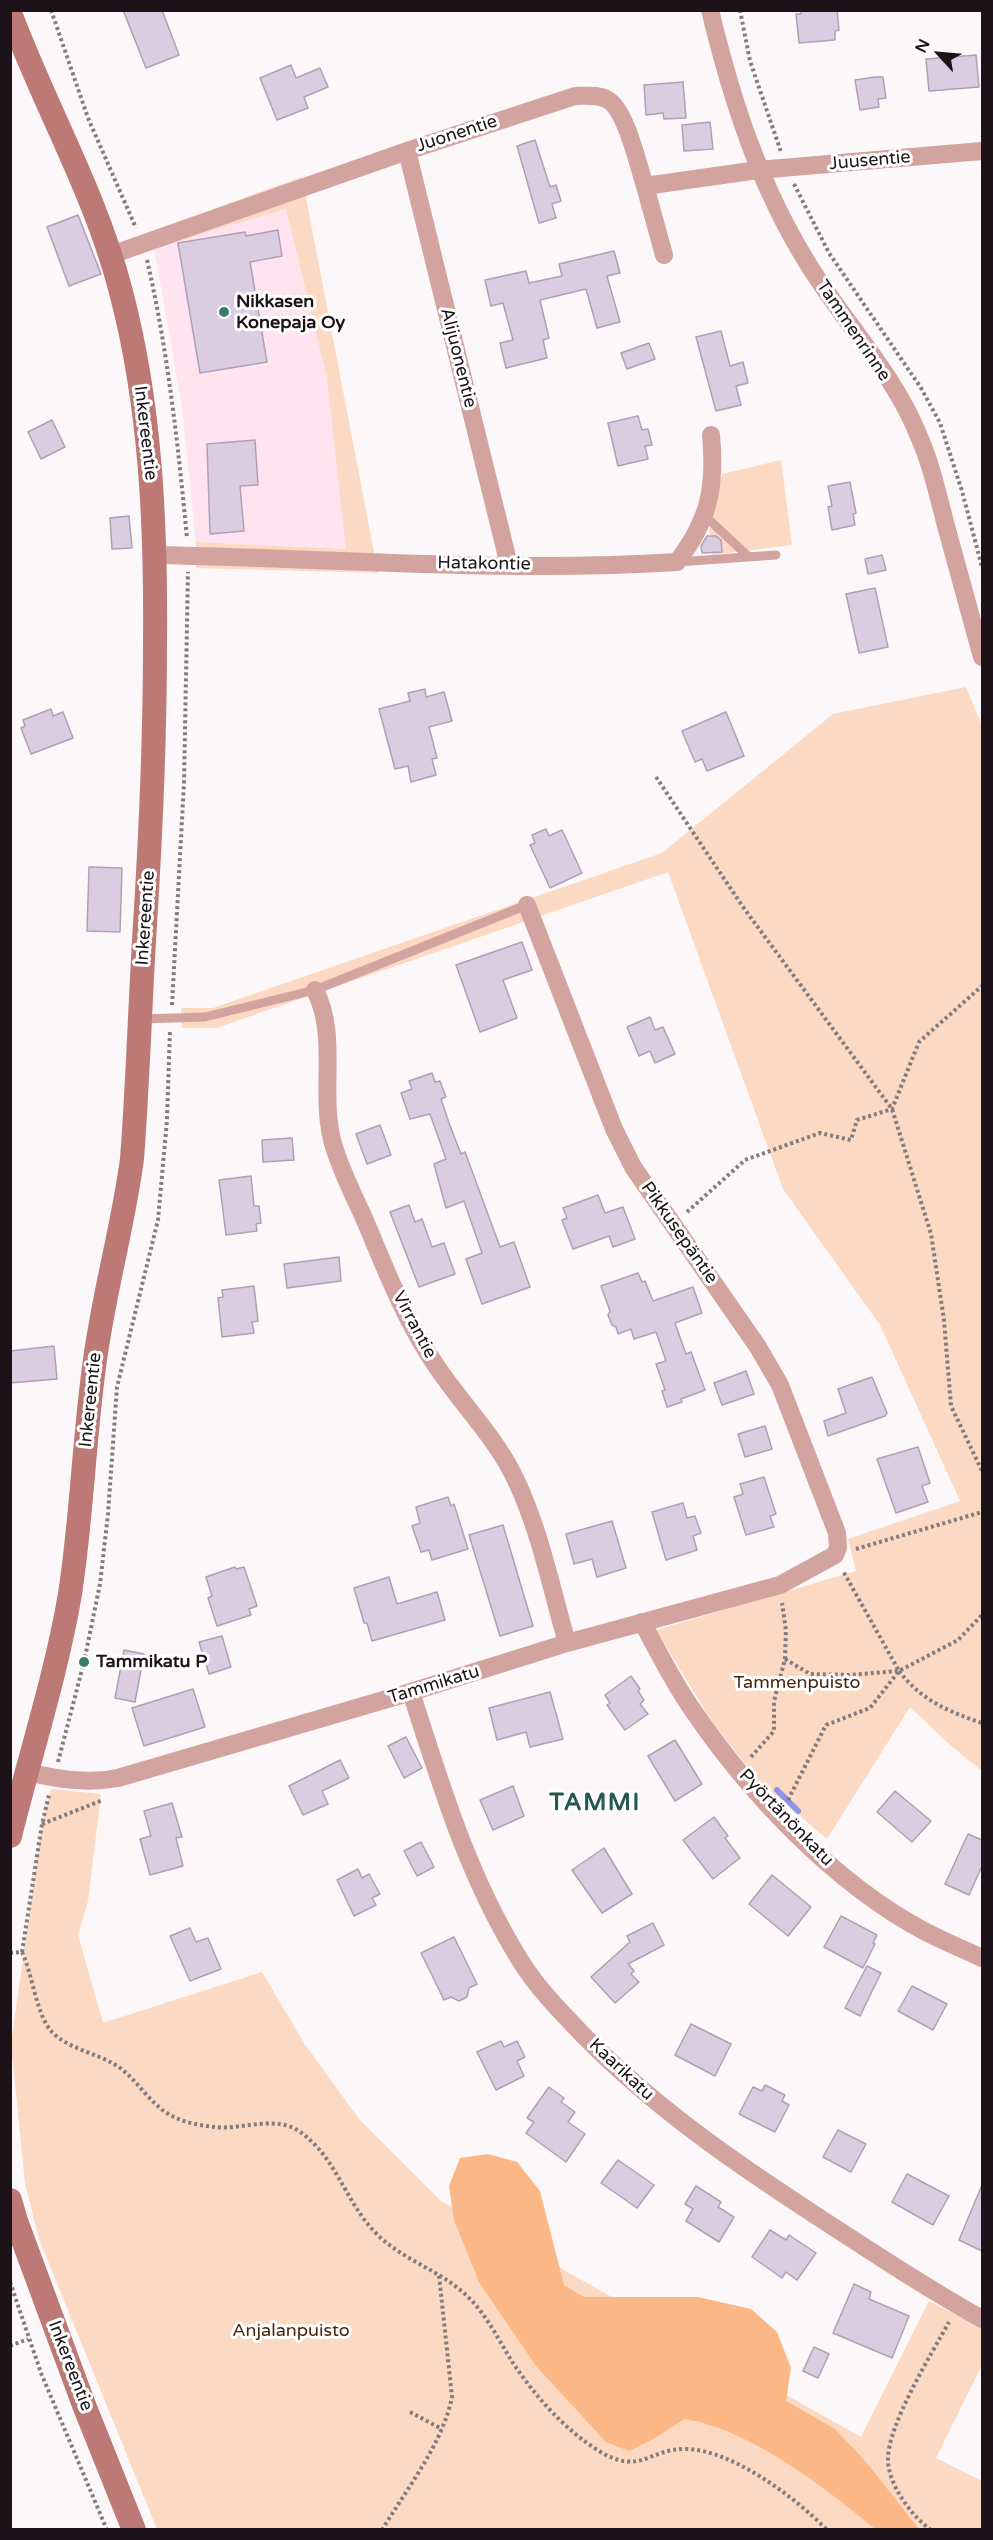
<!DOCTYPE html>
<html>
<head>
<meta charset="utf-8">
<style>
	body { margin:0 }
	#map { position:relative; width:993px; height:2540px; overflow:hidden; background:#fcf7f9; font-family:"Varela Round",sans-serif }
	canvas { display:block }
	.frame { position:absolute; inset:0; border:12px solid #1b1317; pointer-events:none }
	.north { position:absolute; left:909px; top:24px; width:60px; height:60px; -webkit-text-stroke:4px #fff; paint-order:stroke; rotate:296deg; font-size:16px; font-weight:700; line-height:24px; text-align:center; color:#1b1317 }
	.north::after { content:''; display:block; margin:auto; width:21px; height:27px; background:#1b1317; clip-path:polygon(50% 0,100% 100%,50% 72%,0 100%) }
</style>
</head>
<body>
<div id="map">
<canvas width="993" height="2540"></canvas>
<div class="frame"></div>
<div class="north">N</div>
</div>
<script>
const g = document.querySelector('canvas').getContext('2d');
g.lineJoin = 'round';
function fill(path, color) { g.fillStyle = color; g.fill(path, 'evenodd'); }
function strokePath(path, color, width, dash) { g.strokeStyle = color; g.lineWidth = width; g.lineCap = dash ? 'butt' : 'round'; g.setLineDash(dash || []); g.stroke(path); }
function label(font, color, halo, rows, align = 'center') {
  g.font = font + ' "Varela Round",sans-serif'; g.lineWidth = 6; g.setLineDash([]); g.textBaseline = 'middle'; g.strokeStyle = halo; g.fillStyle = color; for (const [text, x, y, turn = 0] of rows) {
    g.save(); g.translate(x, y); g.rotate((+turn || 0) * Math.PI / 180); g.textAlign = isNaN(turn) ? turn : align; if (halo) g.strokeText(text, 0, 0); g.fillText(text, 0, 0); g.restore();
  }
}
const built = new Path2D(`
	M286 209 327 378 347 549 196 542 181 400 154 248Z`);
const green = new Path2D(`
	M302 177 378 573 196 568V542L346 549 327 378 286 209 154 248 146 233Z
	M781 460 792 545 712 555 709 529 722 474Z
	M966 687 982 726V1771L950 1745 910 1707 827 1839 758 1780 713 1723 656 1630 856 1571 848 1539 960 1501 880 1325 783 1189 668 872 216 1028H182L181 1008H213L662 853 833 714Z
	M51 1789 101 1794 88 1901 78 1935 103 2023 262 1972 304 2043 359 2119 441 2201 861 2437 929 2301 982 2328V2365L936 2458 982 2481V2529H157L39 2239 25 2183 11 2044 42 1824Z`);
const forest = new Path2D(`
	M488 2154 517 2162 540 2191 564 2285 584 2297H698L751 2309 777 2332 791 2368 786 2401 835 2429 867 2463 919 2529H875C826 2488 748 2428 684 2419L657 2437 629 2451 606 2442 536 2366 479 2282 454 2220 449 2186 460 2158Z`);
const stream = new Path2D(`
	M777 1790 798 1811`);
const building = new Path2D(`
	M123 10H162L179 55 146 68Z
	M801 10H837L839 30 835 31V40L799 43 796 14H801Z
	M976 55 979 87 929 91 926 59Z
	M291 65 296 78 320 68 328 87 304 97 308 108 277 120 260 78Z
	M875 77H883L886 98 878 99 879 107 860 110 855 80Z
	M683 82 686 118 664 119 663 113 646 115 644 85Z
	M710 122 713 149 684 151 682 125Z
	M535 140 550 187 556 185 561 201 552 204 556 218 539 223 517 146Z
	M78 215 101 274 69 286 47 227Z
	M278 230 282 256 250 262 267 362 200 373 178 243 245 232 246 236Z
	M614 251 620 273 607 276 620 322 597 328 586 289 540 300 549 338 543 340 547 358 506 368 500 343 513 340 503 303 491 306 485 280 526 271 529 283 562 276 559 264Z
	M721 331 730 366 743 362 748 383 736 386 741 405 716 411 696 337Z
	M649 343 655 359 627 369 621 353Z
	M638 416 642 430 648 429 652 445 645 446 648 459 618 466 608 423Z
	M52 420 65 447 41 459 28 432Z
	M255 440 258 485 240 486 244 531 210 534 207 444Z
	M850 482 856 513 853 514 855 525 832 530 828 507 832 506 828 486Z
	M129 516 132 548 112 549 110 518Z
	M707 536H716L721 540 722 552 702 553 701 546Z
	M882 555 886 570 868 574 865 559Z
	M875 588 888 647 859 653 846 594Z
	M425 689 426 697 444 692 452 721 429 727 437 758 432 759 436 775 411 782 408 766 395 769 379 709 410 701 408 693Z
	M51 709 53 716 63 712 73 738 31 754 21 728 25 726 23 720Z
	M726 712 744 756 707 771 702 759 695 762 682 731Z
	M546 829 549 836 562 830 582 873 550 888 530 845 535 843 532 835Z
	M89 867 122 868 120 932 87 931Z
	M522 942 532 970 503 980 517 1018 480 1032 456 965Z
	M650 1017 655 1030 663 1027 675 1054 655 1063 650 1051 639 1056 627 1027Z
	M432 1073 435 1082 440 1081 446 1097 441 1099 449 1123 461 1154 465 1152 500 1247 514 1242 530 1287 482 1304 466 1259 482 1253 464 1201 446 1208 434 1164 446 1159 430 1114 410 1119 401 1093 412 1089 409 1081Z
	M380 1125 391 1155 367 1164 356 1134Z
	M292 1138 294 1160 263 1162 262 1140Z
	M251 1176 254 1206H259L261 1223 256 1224 257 1231 226 1235 219 1180Z
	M598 1195 605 1213 623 1207 635 1239 613 1247 609 1236 573 1249 562 1220 567 1218 563 1208Z
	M409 1205 415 1222 422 1219 432 1247 444 1243 455 1274 419 1287 390 1212Z
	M339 1257 341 1281 287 1288 284 1264Z
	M638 1273 642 1282 645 1281 653 1301 693 1287 702 1313 675 1323 686 1354 691 1352 705 1390 681 1399 682 1402 667 1407 662 1391 665 1390 656 1364 666 1361 656 1332 634 1339 631 1329 618 1334 616 1327 612 1325 608 1315 610 1311 601 1286Z
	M254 1286 258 1321 252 1322 254 1333 222 1337 218 1298 223 1297 222 1290Z
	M54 1346 57 1379 10 1383V1351Z
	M746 1371 754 1394 722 1405 714 1383Z
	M872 1377 887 1413 885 1416 828 1436 824 1421 846 1413 838 1389Z
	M765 1426 772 1449 745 1457 738 1434Z
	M918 1447 930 1483 922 1486 928 1502 896 1513 877 1459Z
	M764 1477 776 1514 770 1516 774 1527 746 1535 734 1497 743 1494 740 1484Z
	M448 1497 451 1506 454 1504 468 1549 432 1560 429 1550 421 1552 412 1526 420 1523 416 1507Z
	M683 1503 687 1518 695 1516 701 1533 693 1536 697 1550 666 1560 652 1512Z
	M612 1521 626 1568 597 1577 592 1559 574 1564 566 1534Z
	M503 1525 533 1626 500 1636 469 1535Z
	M235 1567 236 1569 244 1567 257 1606 249 1609 251 1615 217 1626 208 1598 212 1596 206 1577Z
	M389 1577 397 1604 437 1592 445 1620 372 1641 367 1623H364L354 1588Z
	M222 1636 231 1667 209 1674 199 1642Z
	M124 1650 144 1654 135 1702 115 1698Z
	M631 1676 640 1689 638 1691 644 1700 640 1704 648 1714 625 1730 607 1705 610 1703 605 1695Z
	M193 1689 205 1727 144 1746 132 1708Z
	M550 1692 563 1739 530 1747 526 1732 497 1740 489 1708Z
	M406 1737 422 1768 404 1778 388 1746Z
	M675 1740 702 1784 675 1801 648 1756Z
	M340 1760 349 1778 322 1791 328 1804 303 1815 289 1786Z
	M513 1786 524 1816 493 1830 480 1800Z
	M895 1791 931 1821 912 1842 877 1812Z
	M172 1803 182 1837 176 1838 183 1866 150 1875 140 1839 151 1836 144 1811Z
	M714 1817 728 1836 725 1838 740 1858 713 1879 683 1840Z
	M968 1834 982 1840V1866L969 1895 945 1884Z
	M421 1842 434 1867 417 1876 404 1851Z
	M604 1848 632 1894 602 1913 572 1870Z
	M358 1869 362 1878 369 1874 380 1894 372 1898 376 1905 354 1916 337 1880Z
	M772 1875 811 1907 788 1936 749 1904Z
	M841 1916 877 1935 873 1943 875 1944 863 1968 824 1947Z
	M653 1923 664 1945 628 1964 634 1971 631 1974 639 1982 615 2003 591 1977 630 1942 627 1936Z
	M190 1928 196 1942 208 1938 221 1969 190 1981 170 1936Z
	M454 1937 477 1984 469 1988 467 1997 459 2001 451 1997 444 2000 421 1953Z
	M867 1966 881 1973 860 2016 845 2008Z
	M912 1986 947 2004 933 2030 898 2011Z
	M691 2024 731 2044 715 2076 675 2055Z
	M501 2041 504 2047 517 2041 525 2057 517 2061 524 2076 496 2090 477 2052Z
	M765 2085 785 2095 782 2101 789 2105 775 2132 739 2114 753 2087 762 2091Z
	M549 2087 564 2098 561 2102 575 2112 568 2122 585 2134 566 2162 526 2133 534 2122 527 2118Z
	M838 2130 866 2144 851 2172 823 2157Z
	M618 2160 654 2185 637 2208 601 2183Z
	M907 2174 949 2196 933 2225 892 2202Z
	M982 2185V2251L959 2240Z
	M696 2186 721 2202 718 2207 734 2217 719 2242 686 2221 693 2209 685 2204Z
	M770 2230 786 2240 789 2235 816 2253 797 2280 786 2272 782 2278 752 2257Z
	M854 2284 871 2292 869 2299 909 2316 892 2358 833 2333Z
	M814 2347 829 2354 818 2378 803 2371Z`);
const path = new Path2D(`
	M51 10 88 118 136 228
	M740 10 750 61 781 152
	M794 184 829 253 921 388 940 423 962 491 982 567
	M147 260C168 351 178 445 187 538
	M656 777 743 907 892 1109 931 1234 944 1320 951 1406 982 1471
	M172 1005 184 783 188 572
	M687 1212 745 1160 820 1133 851 1140 857 1120 892 1109 919 1042 982 986
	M856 1549 982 1512
	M785 1659 810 1674 850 1675 899 1671 958 1640 982 1615
	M899 1671C921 1700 949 1712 982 1723
	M751 1757 774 1731V1701L785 1659 786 1630 782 1603
	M58 1762 84 1662 100 1584 108 1514 117 1387 158 1220 167 1120 170 1030
	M788 1800 826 1725 870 1708 899 1671 843 1571
	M42 1824 103 1800
	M22 1952C33 1975 36 2015 52 2032 67 2048 95 2053 114 2064 133 2075 143 2094 160 2108 175 2121 196 2125 215 2127 242 2130 274 2115 299 2131 336 2157 344 2198 372 2229 398 2259 440 2269 468 2297 487 2315 499 2341 513 2363 535 2396 565 2430 599 2451 640 2476 648 2449 685 2449 731 2449 795 2497 827 2530
	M10 1953 22 1952 42 1824 49 1795
	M10 2282 41 2373 107 2530
	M10 2346 28 2339
	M410 2412 442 2429
	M382 2530C406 2490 443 2443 452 2397L439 2275
	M931 2530C912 2517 888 2484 888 2460 887 2426 932 2353 949 2322`);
const lane = new Path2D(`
	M706 517 749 557
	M677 562 776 555
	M142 1019 205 1017 315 990 527 905`);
const street = new Path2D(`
	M710 10C732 101 760 188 810 267 845 323 893 373 918 434 931 463 938 495 946 526 958 569 970 613 982 657
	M407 151 509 565
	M645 186 664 255
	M111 255 407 151 575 96C586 96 598 94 608 100 626 110 638 165 645 186L758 170 982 151
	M155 555C328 558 503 573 677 562 709 520 716 488 711 435
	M315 990C340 1039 317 1098 335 1150 343 1175 356 1200 367 1225 387 1273 407 1324 437 1367 462 1404 493 1435 513 1474 539 1526 551 1587 567 1643
	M642 1622C658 1651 673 1682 692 1709 749 1793 834 1883 924 1931 943 1941 963 1949 982 1958
	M411 1692C441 1785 468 1877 520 1960 537 1988 562 2013 584 2036 658 2111 744 2169 832 2226 881 2258 931 2291 982 2319
	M26 1772C58 1779 86 1784 118 1778L411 1692 567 1643 780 1585 835 1555 838 1547 837 1533 780 1385 758 1347 633 1167 614 1129 527 905`);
const secondary = new Path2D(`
	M10 13C45 107 96 194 121 292 151 406 156 525 155 642 155 736 151 830 145 924 140 1003 138 1081 132 1159 123 1227 104 1292 95 1360 84 1437 82 1516 70 1594 56 1676 30 1755 10 1836
	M10 2200 16 2221 84 2405 134 2530`);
const markers = [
	[224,312,6,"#397c6e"],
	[84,1662,6,"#397c6e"]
];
const streetNames = [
	["Juonentie",457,134,-18],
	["Juusentie",870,161,-5],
	["Tammenrinne",853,331,56],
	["Alijuonentie",458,358,76],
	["Inkereentie",145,433,83],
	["Hatakontie",484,564,1],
	["Inkereentie",146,918,-86],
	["Pikkusepäntie",679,1233,55],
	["Virrantie",414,1325,62],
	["Inkereentie",91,1400,-84],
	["Tammikatu",434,1685,-17],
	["Pyörtänönkatu",786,1818,46],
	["Kaarikatu",621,2070,43],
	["Inkereentie",70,2366,69]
];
const poiNames = [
	["Nikkasen",236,302],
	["Konepaja Oy",236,323],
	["Tammikatu P",96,1662]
];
const parkNames = [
	["Tammenpuisto",797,1683],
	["Anjalanpuisto",291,2331]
];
const districtNames = [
	["TAMMI",595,1804]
];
fill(built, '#ffe4f0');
fill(green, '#fbd9c2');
fill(forest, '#fbb886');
strokePath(stream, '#8e92ea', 6);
fill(building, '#dacde1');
strokePath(building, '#aea1b5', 1.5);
strokePath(path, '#837c7f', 4, [3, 3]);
strokePath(lane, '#d3a3a0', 9);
strokePath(street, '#d3a3a0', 18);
strokePath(secondary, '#bd7975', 24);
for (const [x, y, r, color] of markers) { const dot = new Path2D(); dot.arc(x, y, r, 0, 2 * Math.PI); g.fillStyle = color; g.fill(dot); strokePath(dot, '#fff', 2); }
label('18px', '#1b1317', '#fff', streetNames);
label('bold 18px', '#1b1317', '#fff', poiNames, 'left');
label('18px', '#46260a', '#fff', parkNames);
g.letterSpacing = '1.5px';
label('bold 24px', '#23594e', '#fff', districtNames);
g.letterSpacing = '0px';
</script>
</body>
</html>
